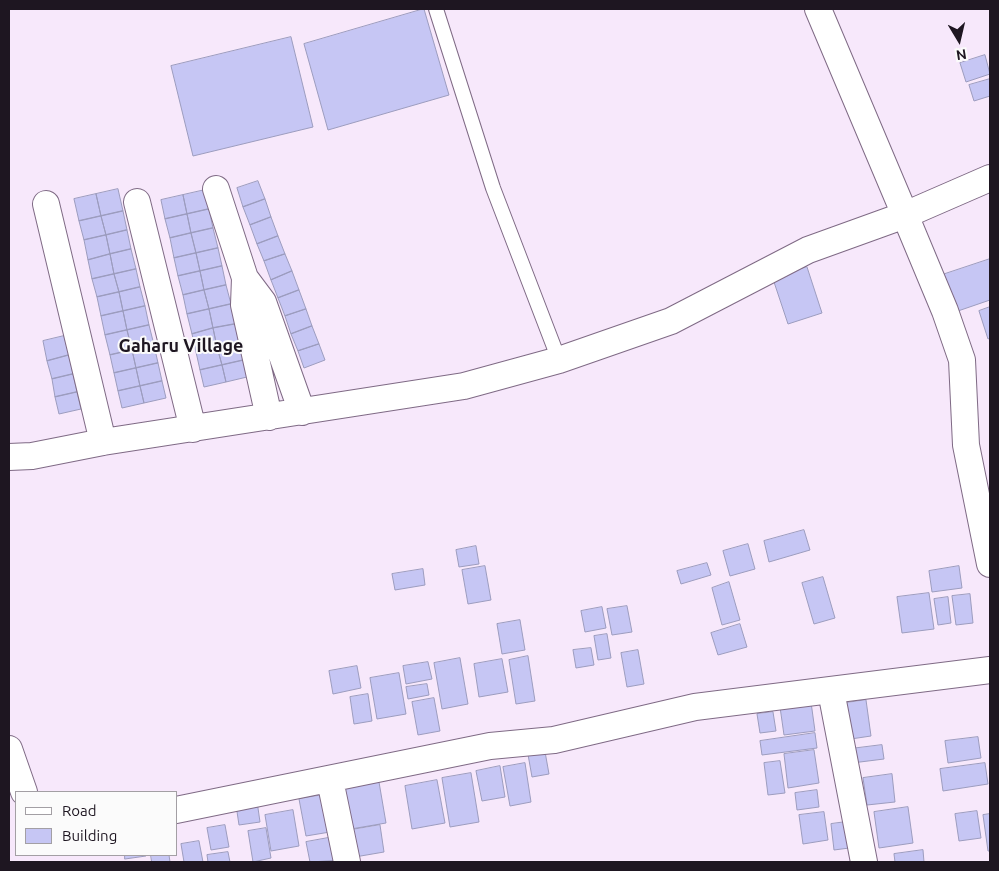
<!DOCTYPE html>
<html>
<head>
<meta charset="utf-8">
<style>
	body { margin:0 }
	#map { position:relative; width:999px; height:871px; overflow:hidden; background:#f7e8fb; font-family:Ubuntu,sans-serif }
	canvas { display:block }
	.frame { position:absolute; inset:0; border:10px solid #1e1621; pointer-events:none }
	.legend { position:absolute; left:15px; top:791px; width:162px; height:65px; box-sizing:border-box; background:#fbfbfb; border:1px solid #a39fa4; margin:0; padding:6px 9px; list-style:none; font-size:15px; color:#1e1621 }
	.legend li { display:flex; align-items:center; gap:10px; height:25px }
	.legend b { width:25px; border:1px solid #a39fa4 }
	.north { position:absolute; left:934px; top:15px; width:50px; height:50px; -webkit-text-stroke:4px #fbfbfb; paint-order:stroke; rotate:171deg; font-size:14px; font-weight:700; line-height:20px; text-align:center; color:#1e1621 }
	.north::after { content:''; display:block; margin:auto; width:18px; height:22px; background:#1e1621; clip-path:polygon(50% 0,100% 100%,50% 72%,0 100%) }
</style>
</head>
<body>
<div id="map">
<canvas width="999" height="871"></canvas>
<div class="frame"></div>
<ul class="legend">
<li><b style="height:6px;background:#fff"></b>Road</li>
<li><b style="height:14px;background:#c6c6f4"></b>Building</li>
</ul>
<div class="north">N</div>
</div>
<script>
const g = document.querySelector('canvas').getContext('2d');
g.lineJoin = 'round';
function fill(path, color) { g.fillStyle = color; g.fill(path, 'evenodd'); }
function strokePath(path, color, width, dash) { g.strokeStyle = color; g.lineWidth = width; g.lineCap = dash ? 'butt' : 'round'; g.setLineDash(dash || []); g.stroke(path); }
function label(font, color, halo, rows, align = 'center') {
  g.font = font + ' Ubuntu,sans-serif'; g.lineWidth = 4; g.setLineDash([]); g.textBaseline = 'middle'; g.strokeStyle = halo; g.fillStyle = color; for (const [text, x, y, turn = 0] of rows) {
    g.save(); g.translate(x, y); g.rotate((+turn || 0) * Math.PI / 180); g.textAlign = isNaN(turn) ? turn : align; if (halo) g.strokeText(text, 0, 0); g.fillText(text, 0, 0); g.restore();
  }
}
const building = new Path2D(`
	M424 9 449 95 328 130 304 44Z
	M291 37 313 127 193 156 171 66Z
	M985 55 990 74 966 82 960 63Z
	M990 79V96L974 101 969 85Z
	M258 181 265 199 243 207 237 188Z
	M118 189 123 211 101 216 96 194Z
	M205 190 209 209 187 214 183 195Z
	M96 194 101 216 79 221 74 199Z
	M183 195 187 214 165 219 161 200Z
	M265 199 271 217 250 225 243 207Z
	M209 209 213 228 191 233 187 214Z
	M123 211 127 230 106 235 101 216Z
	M187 214 191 233 170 238 165 219Z
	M101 216 106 235 84 240 79 221Z
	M271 217 278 236 257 244 250 225Z
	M213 228 218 248 196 253 191 233Z
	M127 230 131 249 110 254 106 235Z
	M191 233 196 253 174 258 170 238Z
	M106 235 110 254 88 260 84 240Z
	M278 236 285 254 264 261 257 244Z
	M218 248 222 266 200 271 196 253Z
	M131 249 136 269 114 274 110 254Z
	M196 253 200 271 178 276 174 258Z
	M110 254 114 274 92 279 88 260Z
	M285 254 292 271 271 280 264 261Z
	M990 259V300L955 312 942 275Z
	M222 266 226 285 204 290 200 271Z
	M807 267 822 313 788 324 773 279Z
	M136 269 140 287 119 292 114 274Z
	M200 271 204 290 183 295 178 276Z
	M292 271 299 290 278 298 271 280Z
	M114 274 119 292 97 297 92 279Z
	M226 285 231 304 209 309 204 290Z
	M140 287 145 306 123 311 119 292Z
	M204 290 209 309 187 314 183 295Z
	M299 290 306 309 285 316 278 298Z
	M119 292 123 311 101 316 97 297Z
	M231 304 235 324 213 328 209 309Z
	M145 306 149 325 127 330 123 311Z
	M990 307V338L988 339 979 311Z
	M209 309 213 328 192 334 187 314Z
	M306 309 312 326 291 334 285 316Z
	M123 311 127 330 105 335 101 316Z
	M235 324 239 342 217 347 213 328Z
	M149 325 154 345 132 350 127 330Z
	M312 326 319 344 298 351 291 334Z
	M213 328 217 347 196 352 192 334Z
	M127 330 132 350 110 355 105 335Z
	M64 336 69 355 47 361 43 341Z
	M239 342 244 360 222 365 217 347Z
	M319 344 325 360 304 368 298 351Z
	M154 345 158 363 136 368 132 350Z
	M217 347 222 365 200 370 196 352Z
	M132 350 136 368 114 373 110 355Z
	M69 355 73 374 52 379 47 361Z
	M244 360 247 377 226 382 222 365Z
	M158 363 162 381 140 386 136 368Z
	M222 365 226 382 204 387 200 370Z
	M136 368 140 386 118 391 114 373Z
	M73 374 77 392 55 397 52 379Z
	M162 381 166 398 144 403 140 386Z
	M140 386 144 403 122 408 118 391Z
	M77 392 81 409 59 414 55 397Z
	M804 530 810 550 769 562 764 541Z
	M748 544 755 569 730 576 723 551Z
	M476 546 479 564 459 567 456 550Z
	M707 563 711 575 681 584 677 571Z
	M485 566 491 600 468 604 462 570Z
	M959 566 962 588 932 592 929 571Z
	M423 569 425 585 395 590 392 574Z
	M823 577 835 618 814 624 802 583Z
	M729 582 740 620 722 625 712 588Z
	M929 593 934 629 902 633 897 597Z
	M970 594 973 623 956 625 952 596Z
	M948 597 951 623 938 625 934 599Z
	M627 606 632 632 612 635 607 609Z
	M602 607 606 628 585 632 581 611Z
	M520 620 525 650 502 654 497 624Z
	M740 624 747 647 718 655 711 633Z
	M607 634 611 658 598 660 594 636Z
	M591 648 594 665 576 668 573 650Z
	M638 650 644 684 627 687 621 653Z
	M528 656 535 701 516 704 509 660Z
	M460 658 468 704 442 709 434 663Z
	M502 659 508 692 479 697 474 664Z
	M428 662 432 679 406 684 403 666Z
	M357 666 361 688 333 694 329 671Z
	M399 673 406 714 377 719 370 678Z
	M427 684 429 695 408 699 406 687Z
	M368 694 372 721 354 724 350 697Z
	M810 695 815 731 784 735 779 700Z
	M434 698 440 731 418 735 412 702Z
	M866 700 871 736 844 740 839 704Z
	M773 712 776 731 760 733 757 714Z
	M815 733 817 748 762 755 760 741Z
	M978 737 981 758 948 763 945 741Z
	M882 745 884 759 852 763 850 749Z
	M544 746 549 774 532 777 527 749Z
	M814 750 819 783 788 788 784 754Z
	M780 761 785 793 768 795 764 763Z
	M525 763 531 802 510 806 503 767Z
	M985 763 988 784 943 791 940 769Z
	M500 766 505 797 482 801 476 771Z
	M471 773 479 822 450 827 442 778Z
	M892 774 895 802 867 805 863 778Z
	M437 780 445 823 412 829 405 786Z
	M379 782 386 823 351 829 344 788Z
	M817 790 819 807 797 810 795 793Z
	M323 795 330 832 306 836 299 799Z
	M257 801 260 822 239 825 236 805Z
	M908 807 913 843 879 848 874 812Z
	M293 810 299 846 271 851 265 815Z
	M977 811 981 838 959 841 955 814Z
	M824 812 828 840 803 844 799 815Z
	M990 814V851H988L983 815Z
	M853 821 857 847 834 850 831 824Z
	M225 825 229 847 211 850 207 828Z
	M380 825 384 852 349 858 345 831Z
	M266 828 271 858 253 862 248 831Z
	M339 836 343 860 310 862 306 842Z
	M199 841 203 862H184L181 844Z
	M923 850 924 862H895L894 854Z
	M228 852 230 862H208L207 855Z
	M125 855H146V856L125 859Z
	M151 855H169L170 862H152Z`);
const service = new Path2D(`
	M436 9 493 188 559 360`);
const minor = new Path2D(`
	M990 178 905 215 945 311 962 360 966 445 990 564
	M216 189 245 278
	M137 202 193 429
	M46 204 103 442
	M269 417 244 305 245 278 263 302 302 412
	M9 457 32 456 103 442 464 386 559 360 671 321 808 250 905 215 818 9
	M831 691 864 862
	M9 749 24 792
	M330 780 347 862
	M176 810 490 746 554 740 695 707 990 670`);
const neighbourhoodNames = [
	["Gaharu Village",181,346]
];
fill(building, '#c6c6f4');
strokePath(building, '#9c9cbe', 1);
strokePath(service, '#7f6a85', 16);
strokePath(minor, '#7f6a85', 28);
strokePath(service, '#fff', 14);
strokePath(minor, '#fff', 26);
label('bold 18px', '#1e1621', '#fbfbfb', neighbourhoodNames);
</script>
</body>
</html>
